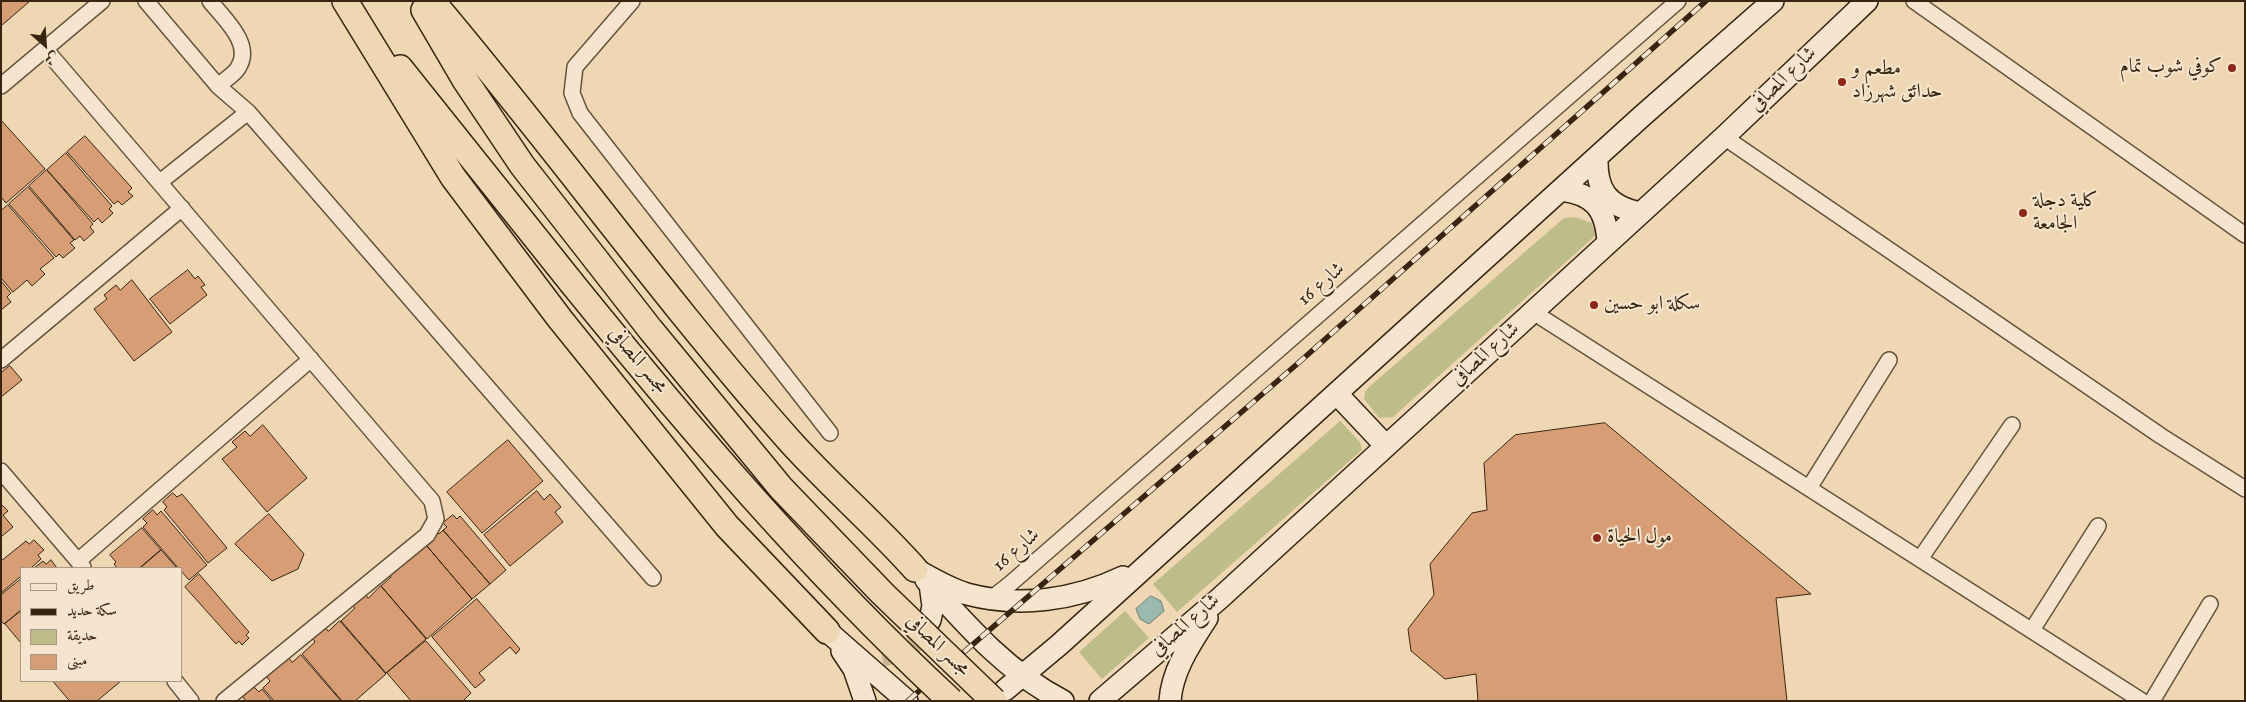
<!DOCTYPE html>
<html>
<head>
<meta charset="utf-8">
<style>
	body { margin:0 }
	#map { position:relative; width:2246px; height:702px; overflow:hidden; background:#f0d7b4; font-family:"IM FELL English",Amiri,serif }
	canvas { display:block }
	.frame { position:absolute; inset:0; border:2px solid #372511; pointer-events:none }
	.legend { position:absolute; left:20px; top:567px; width:162px; height:115px; box-sizing:border-box; background:#f5e5ce; border:1px solid #a99882; margin:0; padding:6px 9px; list-style:none; font-size:15px; color:#372511 }
	.legend li { display:flex; align-items:center; gap:10px; height:25px }
	.legend b { width:25px; border:1px solid #a99882 }
	.north { position:absolute; left:20px; top:20px; width:50px; height:50px; -webkit-text-stroke:4px #f5e5ce; paint-order:stroke; rotate:154deg; font-size:14px; font-weight:700; line-height:20px; text-align:center; color:#372511 }
	.north::after { content:''; display:block; margin:auto; width:18px; height:22px; background:#372511; clip-path:polygon(50% 0,100% 100%,50% 72%,0 100%) }
</style>
</head>
<body>
<div id="map">
<canvas width="2246" height="702"></canvas>
<div class="frame"></div>
<ul class="legend">
<li><b style="height:6px;background:#f5e5ce"></b>طريق</li>
<li><b style="height:6px;background:#372511"></b>سكة حديد</li>
<li><b style="height:14px;background:#bebd89"></b>حديقة</li>
<li><b style="height:14px;background:#d79d75"></b>مبنى</li>
</ul>
<div class="north">ش</div>
</div>
<script>
const g = document.querySelector('canvas').getContext('2d');
g.lineJoin = 'round';
function fill(path, color) { g.fillStyle = color; g.fill(path, 'evenodd'); }
function strokePath(path, color, width, dash) { g.strokeStyle = color; g.lineWidth = width; g.lineCap = dash ? 'butt' : 'round'; g.setLineDash(dash || []); g.stroke(path); }
function label(font, color, halo, rows, align = 'center') {
  g.font = font + ' "IM FELL English",Amiri,serif'; g.lineWidth = 4; g.setLineDash([]); g.textBaseline = 'middle'; g.strokeStyle = halo; g.fillStyle = color; for (const [text, x, y, turn = 0] of rows) {
    g.save(); g.translate(x, y); g.rotate((+turn || 0) * Math.PI / 180); g.textAlign = isNaN(turn) ? turn : align; if (halo) g.strokeText(text, 0, 0); g.fillText(text, 0, 0); g.restore();
  }
}
const green = new Path2D(`
	M1575 217 1592 223 1596 235 1393 417 1379 418 1364 399 1365 392 1369 387 1564 218Z
	M1340 421 1360 442 1362 450 1177 612 1153 584Z
	M1125 611 1149 638 1102 679 1079 652Z`);
const water = new Path2D(`
	M1151 596 1161 601 1164 611 1149 624 1140 619 1136 609Z`);
const building = new Path2D(`
	M1 1H30L1 26Z
	M1 120 45 169 6 203 1 197Z
	M85 136 132 188 128 192 133 196 122 205 118 201 114 204 67 152Z
	M66 153 112 206 109 209 113 213 102 223 98 218 94 222 47 170Z
	M47 170 93 224 90 227 94 232 84 241 80 236 75 240 29 186Z
	M28 187 74 240 70 243 75 248 63 258 59 254 56 257 9 204Z
	M8 205 54 258 40 269 45 274 32 286 27 280 13 292 1 278V211Z
	M188 270 195 279 198 276 205 285 201 287 207 295 170 324 150 299Z
	M132 280 172 332 134 361 94 309 107 299 104 295 116 285 120 290Z
	M1 281 11 293 7 297 11 302 1 310Z
	M10 366 22 380 1 397V373Z
	M1605 423 1811 594 1776 598 1787 701H1478L1476 674 1445 679 1411 651 1408 629 1434 595 1430 564 1472 513 1487 510 1484 463 1515 435Z
	M263 425 307 478 267 512 222 459 237 447 232 442 245 431 250 436Z
	M508 440 543 481 482 533 447 492Z
	M537 491 544 500 550 494 561 507 555 512 563 522 510 566 484 535Z
	M173 493 177 497 182 494 227 548 208 563 164 510 167 507 163 502Z
	M1 504 8 511 3 515 13 527 1 537Z
	M153 510 157 515 161 511 207 565 189 580 181 571V568H178L143 527 147 523 143 519Z
	M269 514 304 554 298 569 272 581 235 544Z
	M453 515 457 519 460 516 506 570 490 584 443 530 447 527 443 523Z
	M142 528 161 550 140 568H117L114 564 116 562 110 555Z
	M435 529 439 534 443 530 490 584 472 599 426 545Z
	M34 540 44 550 38 555 41 559 31 568H21V576L1 593V561L26 541 29 544Z
	M426 545 472 599 427 639 381 586 391 577 388 573 414 551 416 554Z
	M161 550 177 568H140Z
	M51 560 57 568H34L43 561 46 564Z
	M199 574 249 632 246 635 249 638 242 645 239 641 236 644 185 587Z
	M21 579V610L4 624 1 621V595Z
	M381 586 426 639 386 673 341 621 355 608 351 604 364 593 368 598Z
	M477 599 520 649 516 654 510 647 479 673 485 680 475 688 432 637Z
	M21 611V643L5 624Z
	M340 621 386 674 355 701H342L302 654 315 642 312 637 324 626 328 631Z
	M426 641 471 693 463 701H411L387 673Z
	M301 655 341 701H274L263 688 270 681 266 676 288 657 292 662Z
	M53 681H121L97 701H70Z
	M254 687 259 692 262 689 272 701H246L243 697Z`);
const secondaryTunnel = new Path2D(`
	M882 656C904 652 921 641 930 620`);
const minor = new Path2D(`
	M146 1 218 86 248 112 653 578
	M210 1C223 18 254 44 238 68 234 75 224 80 218 86
	M632 1 575 67 572 93 580 113 830 433
	M1914 1 2245 235
	M46 50 432 501 436 519 427 535 224 701
	M1 86 102 1
	M1724 137 2161 436 2245 489
	M160 182 248 112
	M1533 312 2142 701
	M1 360 182 208
	M1 471 83 567
	M1809 488 1889 360
	M1920 559 2012 425
	M78 561 311 359
	M992 598 1010 584 1678 1
	M2032 630 2098 526
	M175 681 191 701
	M2152 701 2210 604`);
const secondary = new Path2D(`
	M1597 157C1596 190 1607 206 1640 213
	M1561 190C1594 194 1606 209 1608 242
	M1337 394 1386 446
	M915 569C931 578 949 589 967 594 1019 608 1075 600 1123 577
	M926 580C967 626 1007 672 1063 701
	M930 584 933 606 930 620
	M827 631 907 701
	M842 651 854 669 865 701
	M1005 690 1059 645 1641 117 1773 1
	M1100 701 1219 599 1724 137 1867 1
	M1170 701C1172 670 1191 643 1207 618`);
const trunk = new Path2D(`
	M345 1 453 177 560 319 727 526 827 631
	M432 1C554 145 663 298 788 439 828 484 875 524 915 569
	M424 10 465 80 522 165 597 261
	M400 68 571 282`);
const rail = new Path2D(`
	M964 652 1296 365 1706 1
	M908 701 919 691`);
const trunkBridge = new Path2D(`
	M597 261 650 329 781 488 882 593 994 701
	M571 282C690 429 812 572 951 701`);
const markers = [
	[2232,68,5,"#8f2418"],
	[1842,82,5,"#8f2418"],
	[2023,213,5,"#8f2418"],
	[1594,305,5,"#8f2418"],
	[1597,538,5,"#8f2418"]
];
const poiNames = [
	["كوفي شوب تمام",2222,68,"right"],
	["مطعم و",1852,70],
	["حدائق شهرزاد",1852,93],
	["كلية دجلة",2033,202],
	["الجامعة",2033,225],
	["سكلة ابو حسين",1604,305],
	["مول الحياة",1607,538]
];
const streetNames = [
	["شارع المصافي",1784,80,-44],
	["شارع 16",1322,285,-41],
	["شارع المصافي",1486,355,-42],
	["مجسر المصافي",637,361,50],
	["شارع 16",1017,551,-41],
	["شارع المصافي",1186,626,-41],
	["مجسر المصافي",937,646,44]
];
fill(green, '#bebd89');
fill(water, '#9ab9af');
strokePath(water, '#727e70', 1);
fill(building, '#d79d75');
strokePath(building, '#372511', 1);
strokePath(secondaryTunnel, '#cbb393', 21, [21, 11]);
strokePath(minor, '#65523a', 18);
strokePath(secondary, '#372511', 24);
strokePath(trunk, '#372511', 28);
strokePath(minor, '#f5e5ce', 15);
strokePath(secondary, '#f5e5ce', 21);
strokePath(trunk, '#f0d7b4', 25);
strokePath(rail, '#372511', 5.5);
strokePath(rail, '#f5e5ce', 4, [11]);
strokePath(trunkBridge, '#372511', 28, []);
strokePath(trunkBridge, '#f0d7b4', 25);
for (const [x, y, r, color] of markers) { const dot = new Path2D(); dot.arc(x, y, r, 0, 2 * Math.PI); g.fillStyle = color; g.fill(dot); strokePath(dot, '#f5e5ce', 2); }
label('20px', '#372511', '#f5e5ce', poiNames, 'left');
label('20px', '#372511', '#f5e5ce', streetNames);
</script>
</body>
</html>
